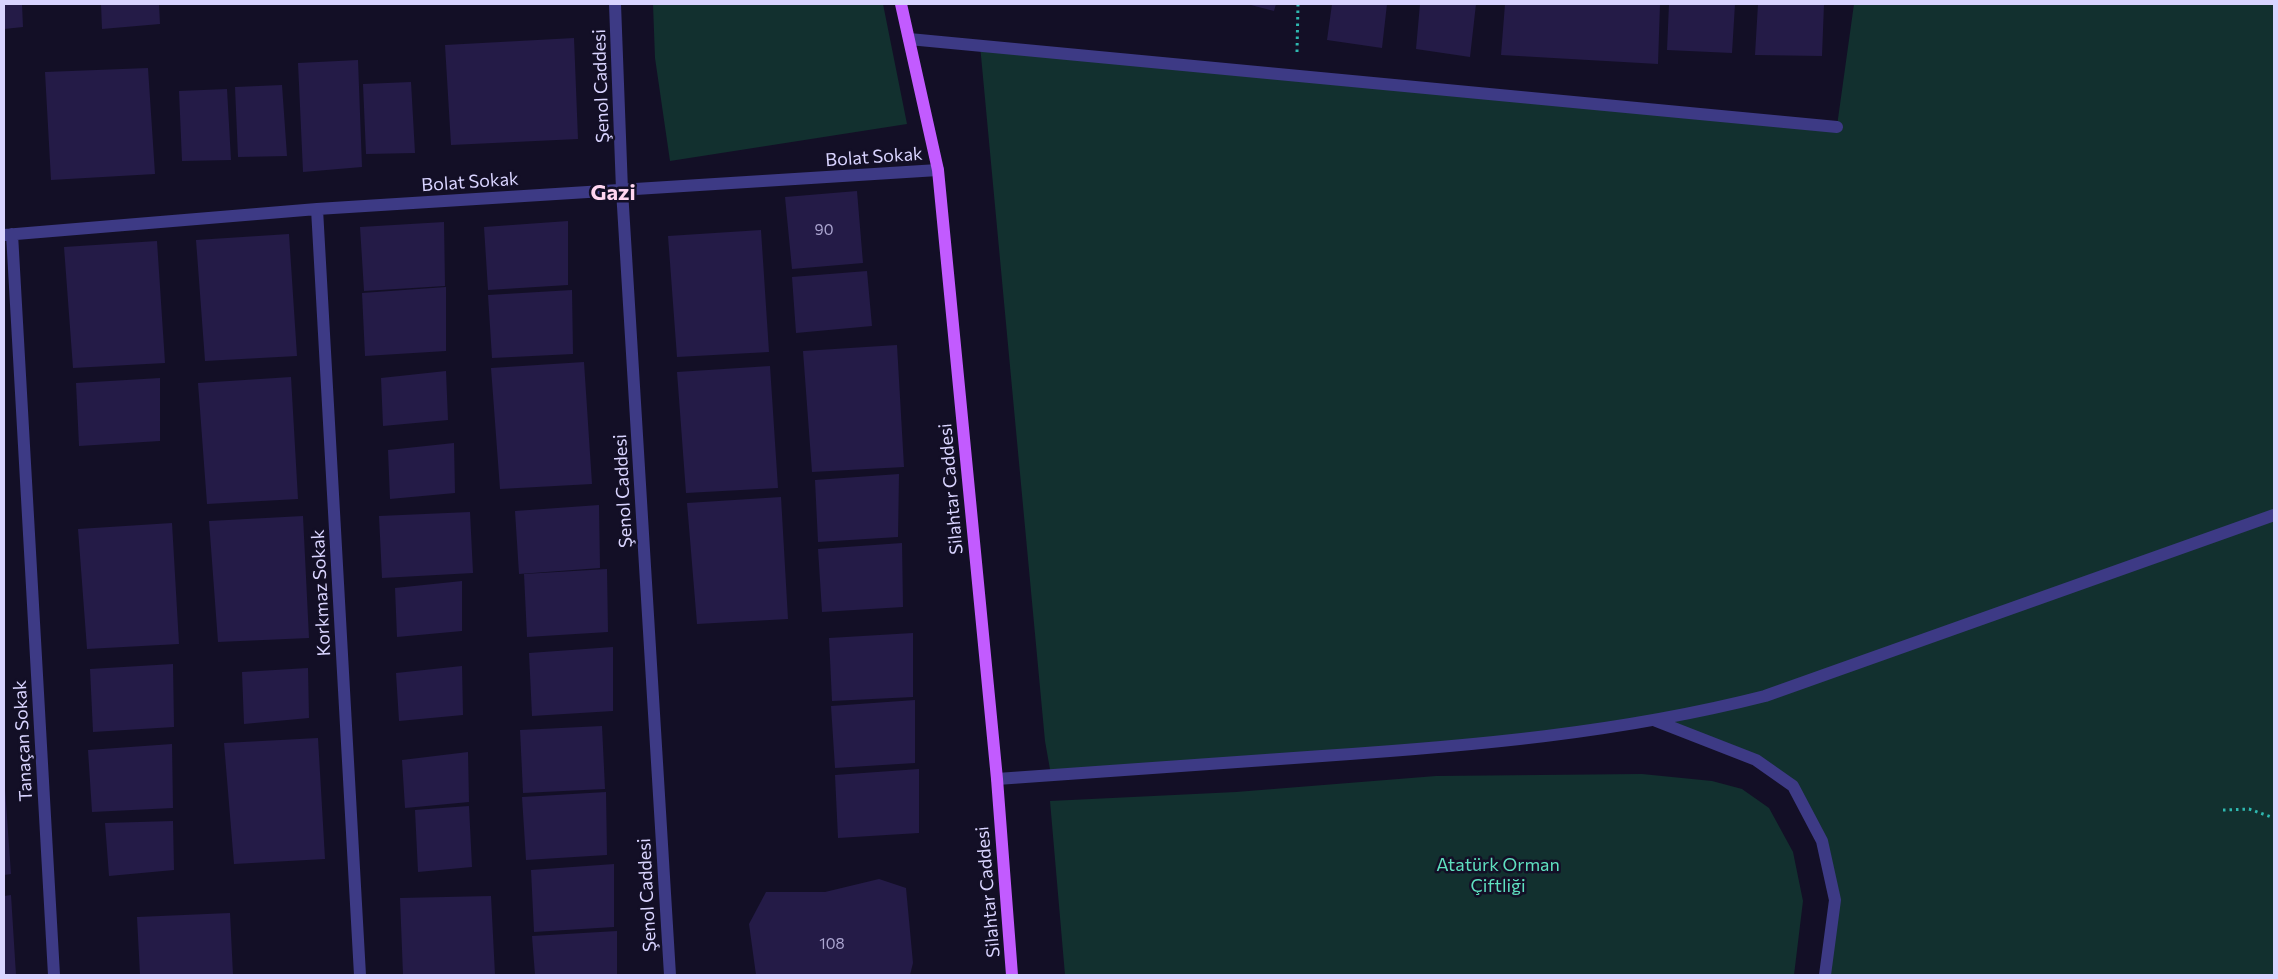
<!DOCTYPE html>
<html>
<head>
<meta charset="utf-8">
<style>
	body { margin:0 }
	#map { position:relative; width:2278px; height:979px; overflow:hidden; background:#130f26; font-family:Commissioner,sans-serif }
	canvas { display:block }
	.frame { position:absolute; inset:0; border:5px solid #d9d4ff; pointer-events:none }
</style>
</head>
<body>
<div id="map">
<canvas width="2278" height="979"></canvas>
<div class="frame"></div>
</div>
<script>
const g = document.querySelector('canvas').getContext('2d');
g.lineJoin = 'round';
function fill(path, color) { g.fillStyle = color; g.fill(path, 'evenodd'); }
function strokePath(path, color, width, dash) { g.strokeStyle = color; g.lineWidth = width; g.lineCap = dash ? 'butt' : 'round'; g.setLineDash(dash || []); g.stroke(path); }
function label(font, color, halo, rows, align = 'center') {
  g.font = font + ' Commissioner,sans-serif'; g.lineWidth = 5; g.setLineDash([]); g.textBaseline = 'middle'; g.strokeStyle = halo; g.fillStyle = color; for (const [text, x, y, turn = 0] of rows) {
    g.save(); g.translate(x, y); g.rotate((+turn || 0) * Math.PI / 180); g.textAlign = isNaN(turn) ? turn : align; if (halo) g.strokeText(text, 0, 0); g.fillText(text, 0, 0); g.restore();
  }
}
const green = new Path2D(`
	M653 4H883L907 124 670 161 655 58Z
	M1854 4H2274V975H1825L1835 900 1822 841 1793 786 1756 760 1656 721 1467 746 1051 775 1045 741 980 45 1837 126Z
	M1642 774 1712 781 1742 789 1769 808 1793 852 1803 901 1794 975H1065L1050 801 1236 792 1436 776Z`);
const building = new Path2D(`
	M4 4H22L23 27 4 29Z
	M101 4H159L160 24 102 29Z
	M1247 4H1276L1274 11Z
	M1332 4H1387L1382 48 1327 40Z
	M1420 4H1476L1470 57 1416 49Z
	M1505 4H1660L1658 64 1501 55Z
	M1669 4H1735L1732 53 1667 50Z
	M1758 4H1824L1822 56 1755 55Z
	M574 38 578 139 451 145 445 45Z
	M358 60 362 167 303 172 298 63Z
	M148 68 155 174 51 180 45 72Z
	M411 82 415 153 366 154 363 84Z
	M282 85 287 156 238 157 235 87Z
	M227 89 231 160 182 161 179 91Z
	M857 191 863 263 792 269 785 197Z
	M568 221V285L488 290 484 227Z
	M444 222 445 286 364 291 360 227Z
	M761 230 769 352 677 357 668 236Z
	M289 234 297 356 205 361 196 240Z
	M157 241 165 363 73 368 64 247Z
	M867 271 872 326 796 333 792 277Z
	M446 287V351L365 356 362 293Z
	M572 290 573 354 492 358 488 295Z
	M897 345 904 467 812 472 803 351Z
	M584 362 592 484 500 489 491 368Z
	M770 366 778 488 686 493 677 372Z
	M446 371 448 420 383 426 381 378Z
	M291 377 298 499 207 504 198 383Z
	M160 378V441L79 446 76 383Z
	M454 443 455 493 390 499 388 450Z
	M899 474 898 537 818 542 815 480Z
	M781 497 788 619 697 624 687 503Z
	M599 505 600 568 519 574 515 511Z
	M470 512 473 573 382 578 379 516Z
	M303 516 309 638 218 642 209 521Z
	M172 523 179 644 87 649 78 529Z
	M902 543 903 607 822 612 818 549Z
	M607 569 608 632 527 637 524 574Z
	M462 581V631L397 637 395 588Z
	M913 633V697L832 701 829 638Z
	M613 647V711L532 716 529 653Z
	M173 664 174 727 93 732 90 669Z
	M462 666 463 715 399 721 396 673Z
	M308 668 309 718 244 724 242 672Z
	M915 700V763L835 768 831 706Z
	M602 726 605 789 523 793 520 730Z
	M318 738 325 859 234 864 224 743Z
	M172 744 173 808 92 812 88 750Z
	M468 752 469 802 405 808 402 760Z
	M919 769V833L838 838 835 775Z
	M4 775 11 874 4 875Z
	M606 792 607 855 526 860 522 797Z
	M469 806 472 867 418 872 415 810Z
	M173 821 174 870 109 876 105 823Z
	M614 864V927L534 932 531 870Z
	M879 879 906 888 913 963 910 975H756L749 924 766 892H825Z
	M11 895 16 975H4V896Z
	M491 896 495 975H403L400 898Z
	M230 913 233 975H140L137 917Z
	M617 931V975H535L532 936Z`);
const path = new Path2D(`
	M1297 52 1298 4
	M2223 810 2249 809 2274 818`);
const minor = new Path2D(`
	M615 4 622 190 670 975
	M909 39 1837 127
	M317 209 360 975
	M12 234 54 975
	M4 235 317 209 938 170
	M1656 721 1756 760 1793 786 1822 841 1835 900 1825 975
	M997 779C1105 771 1214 764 1322 756 1471 746 1620 733 1765 696L2274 515`);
const major = new Path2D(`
	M901 4 938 170 997 779 1012 975`);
const numberNames = [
	["90",824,230],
	["108",832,944]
];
const streetNames = [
	["Şenol Caddesi",601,86,-92],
	["Bolat Sokak",874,157,-4],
	["Bolat Sokak",470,182,-4],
	["Silahtar Caddesi",951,489,-95],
	["Şenol Caddesi",623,491,-93],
	["Korkmaz Sokak",321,593,-93],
	["Tanaçan Sokak",23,741,-93],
	["Silahtar Caddesi",988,892,-95],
	["Şenol Caddesi",647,895,-93]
];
const parkNames = [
	["Atatürk Orman",1498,865],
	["Çiftliği",1498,886]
];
const districtNames = [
	["Gazi",613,193]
];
fill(green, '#12302f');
fill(building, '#241b47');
strokePath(path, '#2fb8b0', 3, [2.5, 4]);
strokePath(minor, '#3d3a85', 12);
strokePath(major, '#c25bff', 12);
label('15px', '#aca6d1', null, numberNames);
label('18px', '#d9d4ff', '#130f26', streetNames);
label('18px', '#5fe0c0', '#130f26', parkNames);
label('bold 22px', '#ffd6f0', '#130f26', districtNames);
</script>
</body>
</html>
